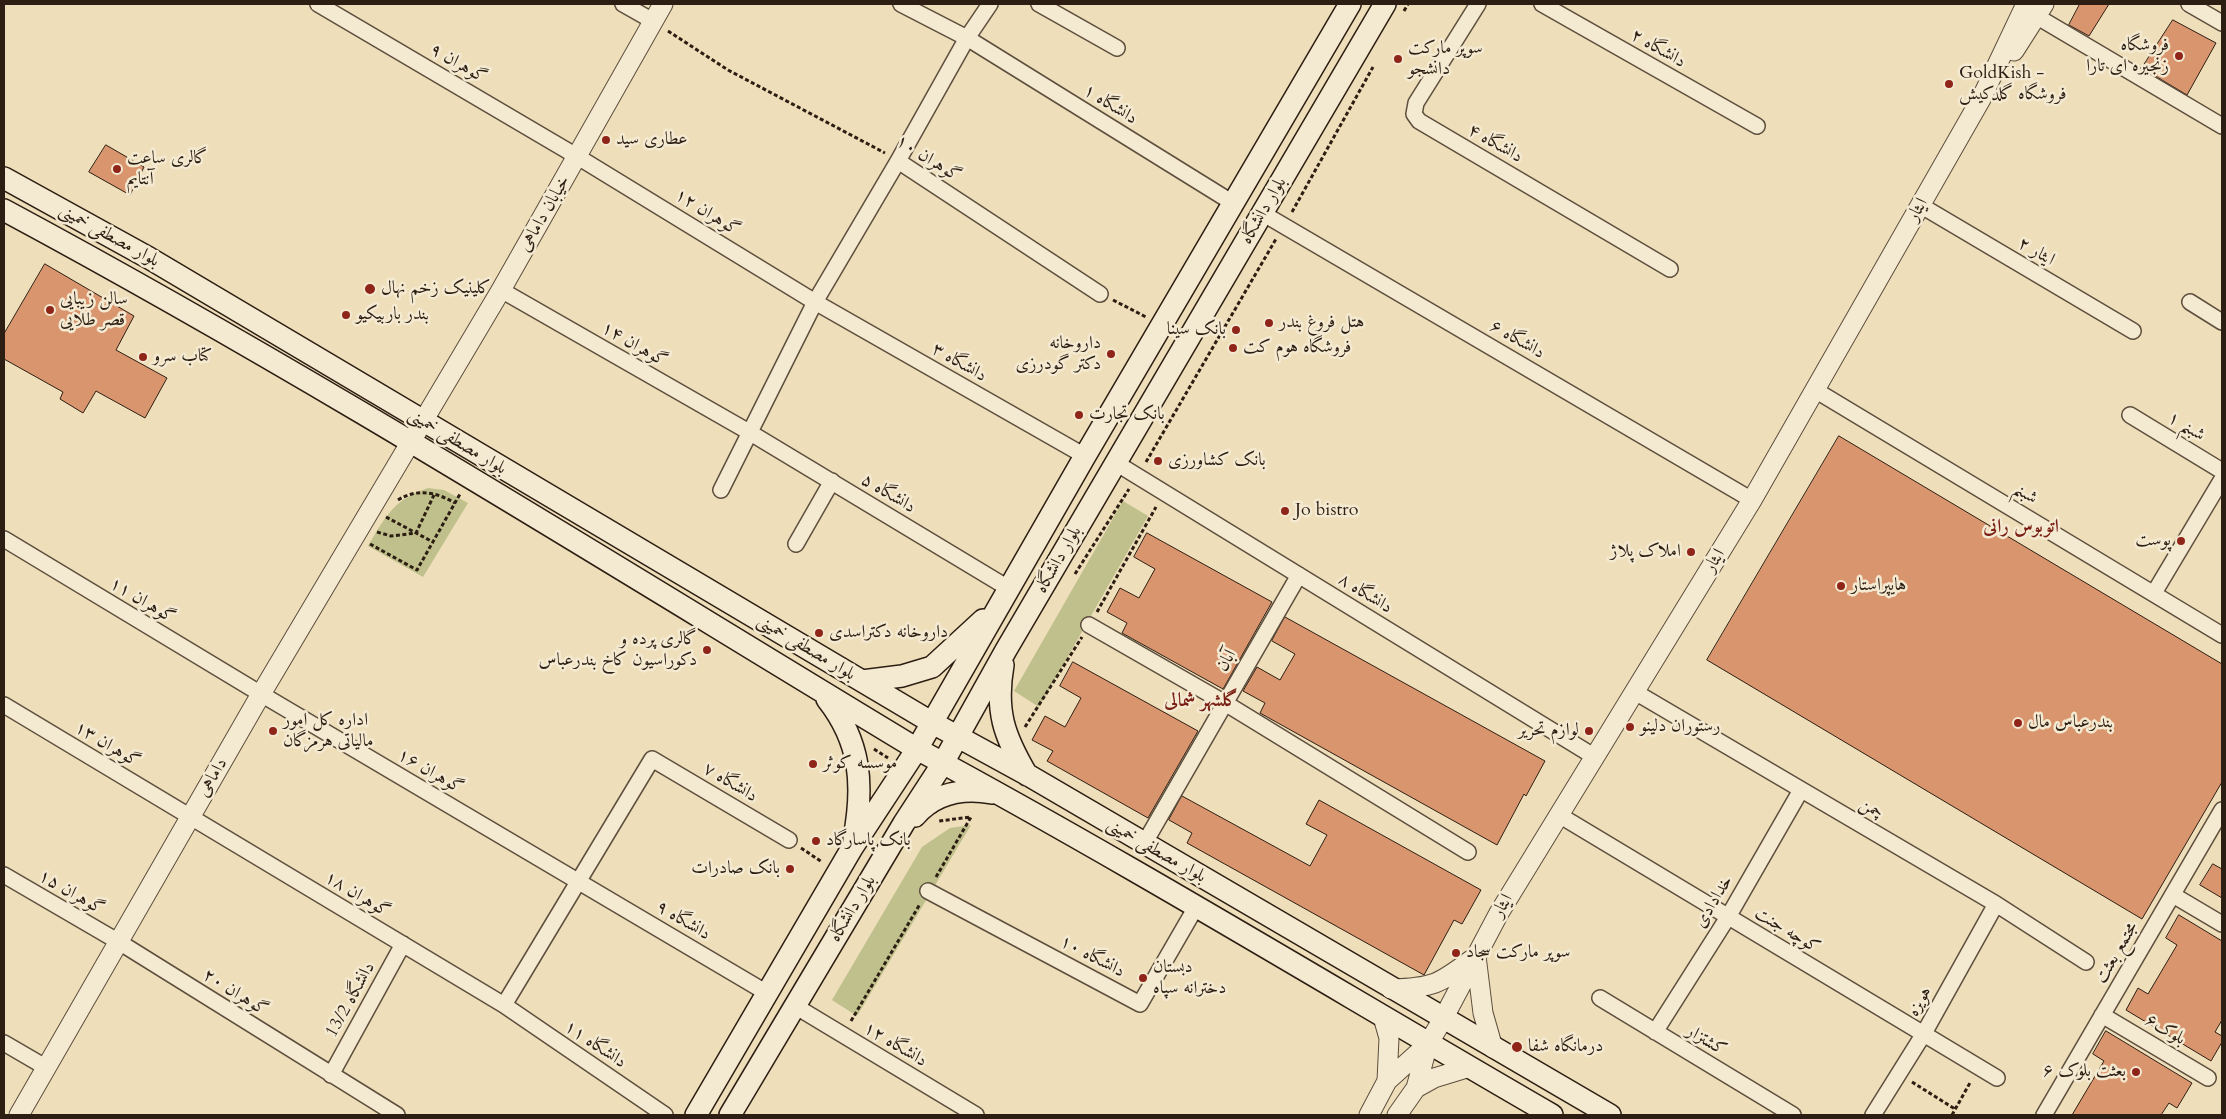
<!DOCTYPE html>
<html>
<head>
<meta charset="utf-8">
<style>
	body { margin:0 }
	#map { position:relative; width:2226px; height:1119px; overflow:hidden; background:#eedeba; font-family:Cardo,serif }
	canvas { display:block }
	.frame { position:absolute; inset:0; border:5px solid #2d1e13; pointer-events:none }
</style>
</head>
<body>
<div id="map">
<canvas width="2226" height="1119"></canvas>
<div class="frame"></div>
</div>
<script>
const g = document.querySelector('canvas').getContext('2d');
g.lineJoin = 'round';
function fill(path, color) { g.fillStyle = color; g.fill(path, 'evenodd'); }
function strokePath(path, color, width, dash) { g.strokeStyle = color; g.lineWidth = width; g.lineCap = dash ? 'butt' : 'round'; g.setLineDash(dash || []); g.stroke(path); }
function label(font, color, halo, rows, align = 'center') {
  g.font = font + ' Cardo,Amiri,serif'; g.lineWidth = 5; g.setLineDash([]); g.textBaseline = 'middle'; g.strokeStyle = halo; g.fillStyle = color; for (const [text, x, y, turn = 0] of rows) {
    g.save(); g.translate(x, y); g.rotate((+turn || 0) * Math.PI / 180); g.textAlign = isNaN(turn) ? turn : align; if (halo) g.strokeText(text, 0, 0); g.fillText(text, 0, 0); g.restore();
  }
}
const green = new Path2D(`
	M428 488 444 490 468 503 423 577 368 546C385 517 394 499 428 488Z
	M1123 501 1148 516 1039 707 1014 691Z
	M971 825 857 1016 832 1000 922 847 950 828Z`);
const building = new Path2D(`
	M2080 4H2109L2089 36 2069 25Z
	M2173 20 2216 43 2187 95 2142 68Z
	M106 145 144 167 130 195 89 172Z
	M45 264 134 316 116 350 167 378 145 418 96 391 83 413 60 399 63 392 4 359V334Z
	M1839 436 2222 664V782L2142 919 1707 660Z
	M1147 533 1272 602 1223 689 1122 633 1127 623 1107 612 1120 588 1139 598 1155 569 1134 557Z
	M1285 617 1545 761 1526 796 1524 794 1497 845 1260 713 1265 703 1243 691 1257 667 1280 680 1295 654 1272 641Z
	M1073 662 1198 731 1148 818 1047 761 1053 751 1032 740 1045 716 1065 727 1081 698 1060 686Z
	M1182 796 1310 866 1327 835 1306 824 1319 800 1481 890 1462 924 1454 920 1424 975 1187 843 1192 833 1169 820Z
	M2213 864 2222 869V898L2200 885Z
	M2179 915 2222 941V1020L2215 1032 2222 1036V1042L2211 1061 2126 1010 2138 988 2148 994 2177 945 2166 938Z
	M2106 1031 2192 1083 2177 1108 2169 1103 2161 1115H2072L2104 1061 2093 1054Z`);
const path = new Path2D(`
	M1404 11 1408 4
	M668 31 728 70 885 153
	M1292 212 1373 67
	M1113 300 1146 317
	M1146 462 1276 239
	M398 500C417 488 436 492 455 503
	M386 517 433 542
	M377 532 391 536 416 533 434 495
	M370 544 417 570 460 494
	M1075 574 1129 489
	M1097 612 1156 507
	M1025 727 1082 637
	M874 749 888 758
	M801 848 822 862
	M936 877 971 817 939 821
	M851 1021 920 904
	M1912 1082 1955 1109
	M1952 1115 1971 1081`);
const minor = new Path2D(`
	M318 4 578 157 815 302 1085 456
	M623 4 653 21
	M901 4 967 38 1233 203
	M1039 4 1117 48
	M1478 4 1416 103 1414 114 1419 121 1670 269
	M1542 4 1757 126
	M2189 4 2222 23
	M2036 16 2222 126
	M898 161 1100 294
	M1920 205 2133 331
	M1262 213 1752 500
	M501 290 749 432 1008 588
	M2190 302 2222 322
	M1815 390 2222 635
	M2130 415 2222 471
	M1116 463 1595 757
	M721 490 815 302 898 161 967 38 990 4
	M4 539 261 694 767 993
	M796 544 832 481
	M2154 593 2222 479
	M1089 625 1225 703 1468 852
	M1635 692 1996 904 2086 962
	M4 705 504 1005 665 1115
	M1559 815 1997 1078
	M1144 844 1299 575
	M4 875 119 942 397 1115
	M928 891 1140 1004 1196 907
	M2173 895 2222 924
	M1600 998 1793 1115
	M504 1005 652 759 789 840
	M795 1006 976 1115
	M2102 1015 2208 1078
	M1655 1032 1728 917 1801 790
	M4 1043 47 1068
	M331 1075 403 944
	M1873 1115 1923 1035 1996 904
	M2044 1115 2222 810`);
const tertiary = new Path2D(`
	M2014 51 2044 4
	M1476 956 1483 1013 1493 1048
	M1391 989C1433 988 1439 984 1471 960
	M1383 1017 1389 1038 1387 1081
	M1416 1088 1434 1078 1470 1067
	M19 1115 261 694 501 290 663 4
	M1369 1115 1387 1081 1428 1044 1443 1019 1499 913 1752 500 1981 99 2026 4
	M1397 1115 1416 1088 1428 1044`);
const secondary = new Path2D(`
	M4 178 149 258 931 722 1028 775 1610 1115
	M4 210C315 377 614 566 917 749 1132 865 1341 993 1552 1115
	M1003 665C995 711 1004 736 1027 775
	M862 681 902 676 932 667 983 620
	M827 699C861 742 864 785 854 838
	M915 816C935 793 964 788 992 793
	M696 1115 852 848 917 749 1085 456 1350 4
	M730 1115 904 823 943 763 1006 650 1385 4`);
const markers = [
	[2179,56,5,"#8f2418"],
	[1398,59,5,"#8f2418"],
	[1949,84,5,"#8f2418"],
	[606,140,5,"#8f2418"],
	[117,169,5,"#8f2418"],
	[370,289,6,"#8f2418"],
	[50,310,5,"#8f2418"],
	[346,315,5,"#8f2418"],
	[1269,323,5,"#8f2418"],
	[1236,330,5,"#8f2418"],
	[1233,348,5,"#8f2418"],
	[1111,354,5,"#8f2418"],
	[143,357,5,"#8f2418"],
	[1079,415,5,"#8f2418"],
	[1158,461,5,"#8f2418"],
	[1285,511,5,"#8f2418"],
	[2181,541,5,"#8f2418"],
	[1691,552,5,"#8f2418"],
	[1841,586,5,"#8f2418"],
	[819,633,5,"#8f2418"],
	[707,650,5,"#8f2418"],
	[2018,723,5,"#8f2418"],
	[1630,727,5,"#8f2418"],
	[273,731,5,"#8f2418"],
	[1589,731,5,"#8f2418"],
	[813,764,5,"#8f2418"],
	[816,841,5,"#8f2418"],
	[790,869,5,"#8f2418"],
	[1456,953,5,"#8f2418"],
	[1143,978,5,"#8f2418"],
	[1517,1047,6,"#8f2418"],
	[2136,1072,5,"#8f2418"]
];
const poiNames = [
	["فروشگاه",2169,46,"right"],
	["زنجیره ای تارا",2169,67,"right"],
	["سوپر مارکت",1408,49],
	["دانشجو",1408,70],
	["GoldKish -",1959,74],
	["فروشگاه گلدکیش",1959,95],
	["عطاری سید",616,140],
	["گالری ساعت",127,159],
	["آنتایم",127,180],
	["کلینیک زخم نهال",381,289],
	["سالن زیبایی",60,300],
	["قصر طلایی",60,321],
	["بندر باربیکیو",356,315],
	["هتل فروغ بندر",1279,323],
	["بانک سینا",1226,330,"right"],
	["داروخانه",1101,344,"right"],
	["دکتر گودرزی",1101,365,"right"],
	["فروشگاه هوم کت",1243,348],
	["کتاب سرو",153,357],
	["بانک تجارت",1089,415],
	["بانک کشاورزی",1168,461],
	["Jo bistro",1295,511],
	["پوست",2171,541,"right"],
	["املاک پلاژ",1681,552,"right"],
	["هایپراستار",1851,586],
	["داروخانه دکتراسدی",829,633],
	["گالری پرده و",697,640,"right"],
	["دکوراسیون کاخ بندرعباس",697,661,"right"],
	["اداره کل امور",283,721],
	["مالیاتی هرمزگان",283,742],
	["بندرعباس مال",2028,723],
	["رستوران دلینو",1640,727],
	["لوازم تحریر",1579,731,"right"],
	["موسسه کوثر",823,764],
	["بانک پاسارگاد",826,841],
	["بانک صادرات",780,869,"right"],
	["سوپر مارکت سجاد",1466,953],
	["دبستان",1153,968],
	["دخترانه سپاه",1153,989],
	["درمانگاه شفا",1528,1047],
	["بعثت بلوک ۶",2126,1072,"right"]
];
const streetNames = [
	["دانشگاه ۲",1658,49,30],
	["گوهران ۹",458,64,30],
	["دانشگاه ۱",1110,105,32],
	["دانشگاه ۴",1495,144,30],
	["گوهران ۱۰",928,159,32],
	["ایثار",1918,210,-60],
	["بلوار دانشگاه",1264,211,-60],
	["گوهران ۱۲",707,213,32],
	["خیابان داماهی",545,214,-60],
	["بلوار مصطفی خمینی",109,236,29],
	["ایثار ۲",2036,252,30],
	["دانشگاه ۶",1517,340,30],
	["گوهران ۱۴",634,345,30],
	["دانشگاه ۳",959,363,30],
	["شبنم ۱",2186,427,31],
	["بلوار مصطفی خمینی",457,442,31],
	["دانشگاه ۵",888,494,31],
	["شبنم",2025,494,31],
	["بلوار دانشگاه",1059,560,-60],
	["ایثار",1715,561,-58],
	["دانشگاه ۸",1365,594,32],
	["گوهران ۱۱",142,601,31],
	["بلوار مصطفی خمینی",806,648,31],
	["آبان",1227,661,-60],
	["گوهران ۱۳",107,745,31],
	["گوهران ۱۶",430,772,30],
	["داماهی",213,778,-60],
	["دانشگاه ۷",730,783,31],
	["چمن",1871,809,30],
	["بلوار مصطفی خمینی",1156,851,30],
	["گوهران ۱۵",71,893,30],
	["گوهران ۱۸",357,895,31],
	["خدادادی",1714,902,-59],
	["ایثار",1503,906,-60],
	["بلوار دانشگاه",853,909,-59],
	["دانشگاه ۹",683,921,31],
	["کوچه جنت",1787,931,31],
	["مجتمع بعثت",2117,953,-60],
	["دانشگاه ۱۰",1092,957,28],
	["گوهران ۲۰",235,993,32],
	["دانشگاه 13/2",351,1000,-61],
	["هویزه",1920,1002,-61],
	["بلوک۶",2165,1030,31],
	["کشتزار",1706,1041,31],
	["دانشگاه ۱۱",595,1045,34],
	["دانشگاه ۱۲",895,1045,31]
];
const neighbourhoodNames = [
	["اتوبوس رانی",2021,528],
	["گلشهر شمالی",1201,702]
];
fill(green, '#bfc08c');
fill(building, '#d9956e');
strokePath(building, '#2d1e13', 1);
strokePath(minor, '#5d4e3d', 18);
strokePath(tertiary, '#5d4e3d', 21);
strokePath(secondary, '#2d1e13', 24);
strokePath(path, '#2d1e13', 3, [4, 2.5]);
strokePath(minor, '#f4ead2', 15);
strokePath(tertiary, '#f4ead2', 19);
strokePath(secondary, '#f4ead2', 21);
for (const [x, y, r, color] of markers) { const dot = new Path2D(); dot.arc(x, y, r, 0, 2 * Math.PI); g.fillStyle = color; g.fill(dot); strokePath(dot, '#f4ead2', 2); }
label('18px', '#2d1e13', '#f4ead2', poiNames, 'left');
label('18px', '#2d1e13', '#f4ead2', streetNames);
label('bold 19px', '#7a1f14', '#f4ead2', neighbourhoodNames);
</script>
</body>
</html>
